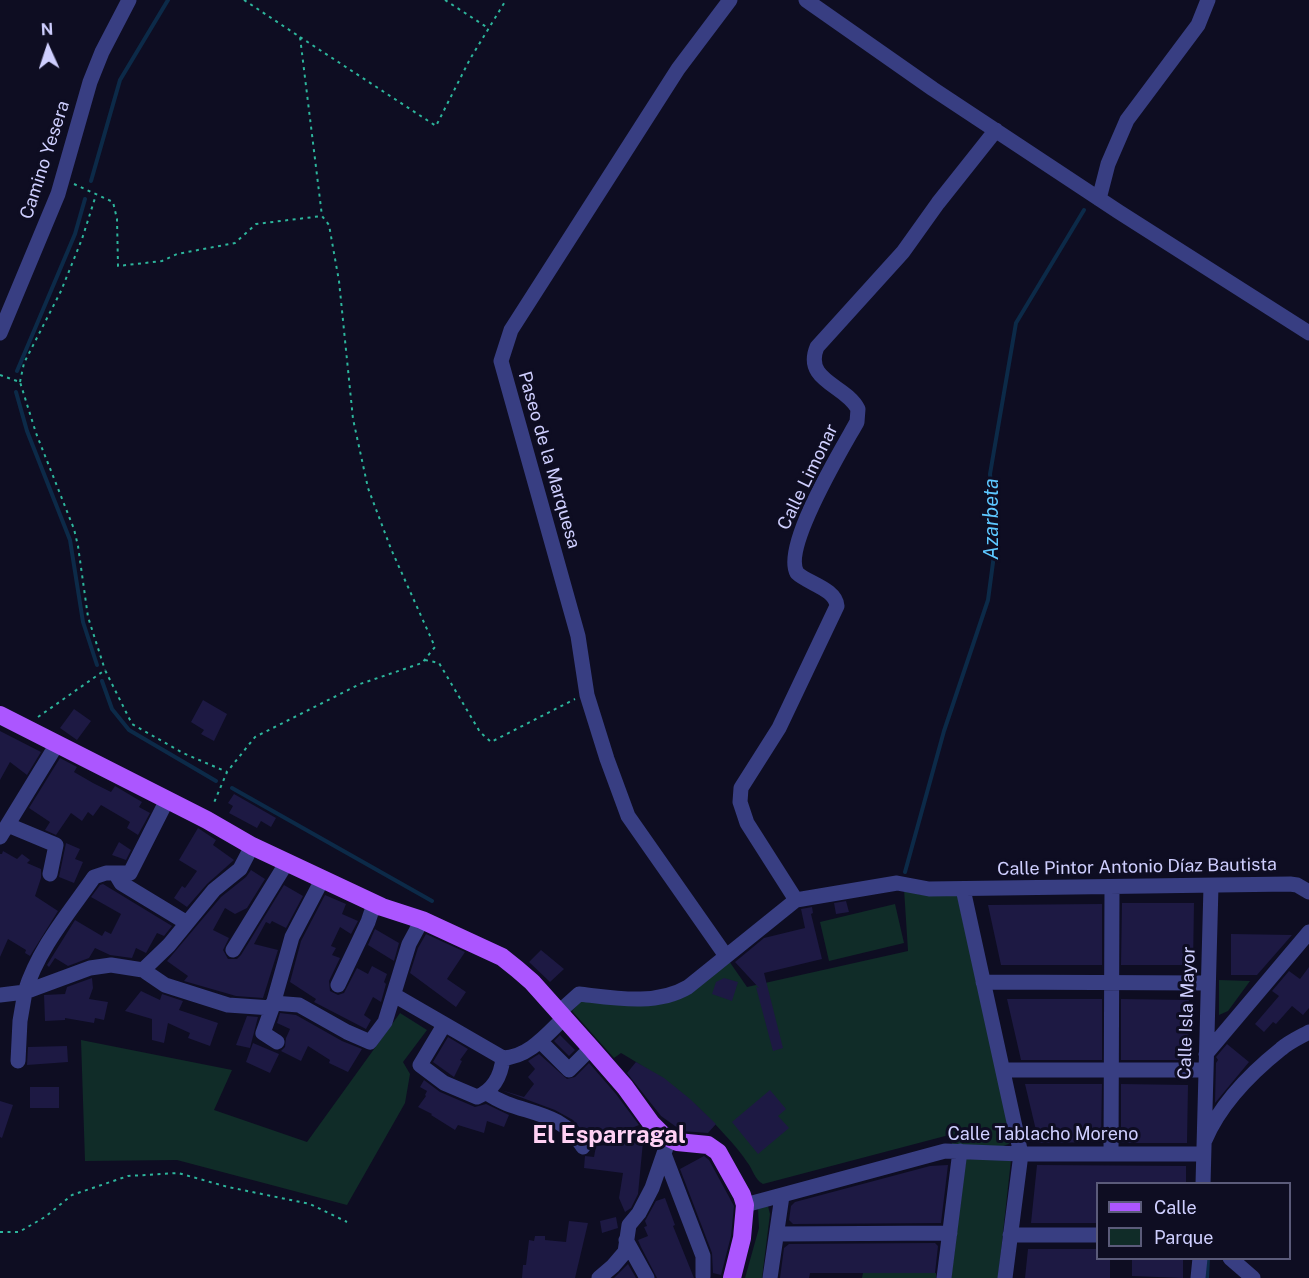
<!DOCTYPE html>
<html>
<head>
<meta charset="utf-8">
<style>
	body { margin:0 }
	#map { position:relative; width:1309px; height:1278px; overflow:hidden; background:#0e0d22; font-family:"Public Sans",sans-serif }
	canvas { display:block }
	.legend { position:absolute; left:1096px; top:1182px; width:195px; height:78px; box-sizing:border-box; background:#0e0d22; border:2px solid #5b5b7a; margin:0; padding:8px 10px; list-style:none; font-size:18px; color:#cfcfff }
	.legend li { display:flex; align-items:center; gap:12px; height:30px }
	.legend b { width:30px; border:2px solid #5b5b7a }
	.north { position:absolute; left:18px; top:18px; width:60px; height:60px; -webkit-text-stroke:4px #0e0d22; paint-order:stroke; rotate:357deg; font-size:16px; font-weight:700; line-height:24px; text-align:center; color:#cfcfff }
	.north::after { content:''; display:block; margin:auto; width:21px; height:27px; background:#cfcfff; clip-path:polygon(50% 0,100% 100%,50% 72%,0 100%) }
</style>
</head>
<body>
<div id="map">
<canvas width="1309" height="1278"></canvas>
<ul class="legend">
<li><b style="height:8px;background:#ac56ff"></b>Calle</li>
<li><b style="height:16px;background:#102c28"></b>Parque</li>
</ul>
<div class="north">N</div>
</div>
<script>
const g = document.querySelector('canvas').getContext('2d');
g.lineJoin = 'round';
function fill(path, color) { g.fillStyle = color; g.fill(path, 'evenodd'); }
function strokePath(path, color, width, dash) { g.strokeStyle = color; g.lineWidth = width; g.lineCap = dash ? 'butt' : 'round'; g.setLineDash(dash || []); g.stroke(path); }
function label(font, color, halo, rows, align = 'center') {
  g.font = font + ' "Public Sans",sans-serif'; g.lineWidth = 6; g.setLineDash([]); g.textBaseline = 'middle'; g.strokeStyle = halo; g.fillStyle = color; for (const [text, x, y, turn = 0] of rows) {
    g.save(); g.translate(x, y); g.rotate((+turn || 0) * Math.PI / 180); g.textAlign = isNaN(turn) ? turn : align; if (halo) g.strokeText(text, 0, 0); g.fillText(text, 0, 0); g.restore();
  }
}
const green = new Path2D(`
	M904 889 921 895 957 894 1012 1141C1001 1153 968 1145 952 1144L949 1135 763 1184C754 1179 753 1169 747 1162 738 1148 725 1135 714 1123 684 1091 658 1075 621 1053L614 1058 572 1011 582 1000 642 1005 729 961 747 987 908 951Z
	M895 904 904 943 829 961 820 922Z
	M1219 980 1250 981 1228 1011 1219 1015Z
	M400 1013 427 1030 403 1062 410 1074 405 1103 347 1205 177 1160 85 1161 81 1040 232 1070 214 1110 307 1142Z
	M966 1158 1011 1160 998 1278H951Z
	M768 1206 770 1214 762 1278H745L759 1228 758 1208Z
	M863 1273H936V1278H862Z`);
const stream = new Path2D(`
	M91 181 120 80 168 0
	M17 371 75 234 85 199
	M16 392 27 431 70 540 83 622 97 665
	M102 681 112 709 129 730 216 781
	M232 788 432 901
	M905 872 944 731 988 600 996 540 990 474 1016 323 1084 210
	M1207 1278 1208 1258`);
const building = new Path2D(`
	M203 700 227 714 214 741 201 734 204 730 191 722Z
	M74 709 91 721 77 740 60 728Z
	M0 731 41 752 27 775 10 762 0 780Z
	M60 758 77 767 74 772 93 783 111 792 115 786 142 802 139 807 150 813 138 835 127 828 130 822 101 805 93 816 88 812 82 821 71 813 56 835 45 830 50 822 29 808Z
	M234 794 276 818 271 827 261 821 257 828 229 813 233 806 228 803Z
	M198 828 216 840 213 845 234 860 207 884 187 907 174 898 182 886 185 888 197 871 179 860Z
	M119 842 131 850 126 860 112 855Z
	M66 843 80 849 75 859 83 862 74 883 59 877Z
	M3 851 17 859 22 854 30 860 27 863 41 869V878L35 896 58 911 30 956 25 953 26 950 8 939 0 957V854H2Z
	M251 870 265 879 247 908 235 914 225 908 213 930 229 938 223 950 228 959H237L241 955 284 885 303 896 286 928 272 921 270 924 266 922 254 944 278 950 263 998 236 996 184 981 188 976 167 961 221 897 246 877Z
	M103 884 172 926 164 936 157 933 146 953 136 948 132 958 110 955 95 948 89 958 68 966 55 958 49 967 47 965 75 920 102 936 105 931 111 934 121 914 91 897 100 885Z
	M325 895 346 904 342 914 358 921 351 934 340 927 331 946 336 948 332 955 340 958 329 981 330 991 338 995 344 993 357 968 368 974 372 966 387 974 384 982 386 984 381 1002 373 997 364 1015 371 1020 366 1029 314 1002 316 999 290 982 301 941Z
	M846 901 849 912 836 914 834 903Z
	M1122 903H1194L1193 965H1121Z
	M1102 904V965H1001L988 905Z
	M812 907 813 913 811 914 822 959 764 973 783 1048 773 1051 756 987 759 988 735 962 764 938 805 928 801 909Z
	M375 929 399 943 394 961 368 945Z
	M426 934 465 952 447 979 466 992 456 1007 410 973 418 948Z
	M1231 934 1292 935 1257 975H1231Z
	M541 950 564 969 550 982 529 962Z
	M1309 967V1008L1303 1015 1292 1006 1276 1024 1273 1022 1264 1032 1255 1024 1279 996 1272 991 1289 971 1300 979Z
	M92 978 93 988 89 999 108 1002 104 1020 95 1018 94 1023 65 1018V1020L45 1021 44 995 65 994 67 987Z
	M724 978 738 982 732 1001 712 994 716 982Z
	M141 991 160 1000 162 994 183 1001 179 1010 218 1023 210 1046 188 1038 190 1033 168 1023 164 1043 152 1040V1019L125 1011Z
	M1007 999H1102V1060H1021Z
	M1121 999 1189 1000 1188 1060H1121Z
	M280 1013 296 1015 342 1041 362 1049 348 1072 329 1063 330 1060 308 1046 301 1061 281 1051 285 1047 286 1038 290 1029 277 1023Z
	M247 1016 258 1017 250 1048 236 1045Z
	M560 1035 575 1050 569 1056 554 1041Z
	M448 1037 468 1049 460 1060 462 1061 454 1077 433 1062Z
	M253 1043 279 1054 270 1073 246 1062Z
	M1227 1044 1249 1062 1215 1103 1216 1063 1218 1060 1216 1057Z
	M67 1046 68 1062 27 1065 28 1047Z
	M539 1054 567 1079 575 1077 589 1063 616 1094 639 1125 596 1143 598 1133 586 1135 573 1120 555 1110 501 1090 524 1097 534 1084 528 1077 535 1069 528 1061Z
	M636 1062 664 1078 690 1099 716 1124 708 1133 682 1131 661 1116 627 1073Z
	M424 1080 440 1092 475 1107 486 1104 509 1115 504 1127 487 1121 484 1133 458 1125 455 1130 431 1115 432 1114 418 1107 426 1096 425 1095 427 1091 420 1087Z
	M1025 1084H1102L1101 1142 1039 1143Z
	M1121 1084 1188 1085 1187 1143H1121Z
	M30 1087H59V1108H30Z
	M770 1090 786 1109 778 1116 789 1128 758 1154 732 1122Z
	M0 1101 13 1105 2 1138 0 1137Z
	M643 1142 638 1194 631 1208 625 1212 619 1198 623 1173 584 1168 585 1156 594 1157 596 1146Z
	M704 1156 709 1160 734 1206 731 1236 721 1275 713 1273 712 1253 680 1169Z
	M948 1165 941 1223 793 1224 789 1220 791 1206 795 1202 930 1166Z
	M1037 1165 1186 1166V1184H1098V1223H1031Z
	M665 1198 675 1225 673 1226 694 1278H657L641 1247 638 1240 648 1236 644 1227 647 1226 645 1221 656 1201Z
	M616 1217 618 1228 602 1233 600 1221Z
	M569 1221 588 1223 575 1278H522L523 1265H526L529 1240 534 1241 535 1236H545V1240L566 1242Z
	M935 1243 938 1246 935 1273H810L809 1278H780L784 1248 789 1244Z
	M1028 1249H1098V1258H1110V1278H1025Z
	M1132 1258H1183V1278L1132 1276Z
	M628 1264 636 1278H614Z`);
const path = new Path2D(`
	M244 0 300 37 322 216
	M445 0 488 28
	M300 37 436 126 470 59 506 0
	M74 184 113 202 117 219 118 266 162 261 177 254 235 243 256 224 322 216 329 225 339 281 353 419 368 488 391 549 435 647 422 663 360 684 255 737 227 772 213 805
	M0 375 20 382 36 433 74 529 78 546 88 617 105 670
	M20 382 24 363 61 291 82 239 96 195
	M425 660 439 663 480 732 491 742 575 699
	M38 717 105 670 132 724 183 753 227 772
	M0 1232H19L45 1217 72 1195 128 1176 178 1173 228 1187 310 1204 347 1222`);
const minor = new Path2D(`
	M806 0 933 89 1119 212 1309 333
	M1099 199 1108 164 1127 120 1198 25 1208 0
	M0 333 58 194 90 82 102 52 129 0
	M8 825 56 845 50 874
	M0 837 57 744
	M115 873 121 883 187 923
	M963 889 1021 1154 1005 1278
	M796 900 747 823 740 802 741 788 779 728 837 606C836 589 807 583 797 573 782 547 842 449 857 422L858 409C846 385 803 381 817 347L903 252 938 203 996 130
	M233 950 287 862
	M726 956 628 816 607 759 587 695 578 636 501 361 511 330 678 69 730 0
	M143 970 165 985 228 1005 272 1008 292 937 322 880
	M983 982 1207 983
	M338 985 368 922 374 904
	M0 995 25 992C38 949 69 913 94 877L106 873H130L167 800
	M394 995 503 1058C529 1057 547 1034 565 1017
	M273 1003 299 1005 347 1032 370 1042 385 1022 409 944 422 920
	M272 1008 263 1033 277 1042
	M559 1012 579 994C614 998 656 1006 688 987L796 900 897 883 929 889 1290 884 1297 885 1309 892
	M444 1025 420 1065 444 1083 477 1097C494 1090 501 1076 503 1058
	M540 1041 569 1070 591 1048
	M1206 1054 1309 932
	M18 1061 20 1021 25 992 90 968 111 965 143 970 169 945 214 890 240 869 252 846
	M1003 1070H1205
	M487 1093C519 1116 559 1107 583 1147
	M1205 1140C1220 1105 1251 1073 1281 1049 1289 1042 1300 1037 1309 1032
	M664 1154 703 1256V1276
	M1111 1154 1112 887
	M1203 1184 1211 886
	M745 1205 945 1151 1021 1154H1203
	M777 1234 950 1233
	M1010 1235H1098
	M626 1240 647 1278
	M1230 1258 1253 1278
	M599 1278 613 1266 625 1252 629 1225 639 1213 652 1188 669 1139
	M770 1278 782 1196
	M944 1278 960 1151
	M1198 1278 1200 1258`);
const major = new Path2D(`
	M0 715 207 820 252 846 382 907 422 920 502 957 517 969 532 982 591 1048 625 1087 651 1123 663 1135 677 1142 708 1145 718 1152 742 1195 745 1205 742 1238 732 1278`);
const streetNames = [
	["Camino Yesera",45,160,-72],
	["Paseo de la Marquesa",549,460,74],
	["Calle Limonar",808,477,-64],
	["Calle Pintor Antonio Díaz Bautista",1137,867,-1],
	["Calle Isla Mayor",1187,1013,-88],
	["Calle Tablacho Moreno",1043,1134]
];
const waterNames = [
	["Azarbeta",992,519,-90]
];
const districtNames = [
	["El Esparragal",609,1136]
];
fill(green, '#102c28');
strokePath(stream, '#0c2a48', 4);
fill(building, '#1d1943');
strokePath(path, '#2db59c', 2, [3, 4.5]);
strokePath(minor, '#383e82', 15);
strokePath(major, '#ac56ff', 18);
label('18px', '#cfcfff', '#0e0d22', streetNames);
label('italic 20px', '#5dc7ff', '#0e0d22', waterNames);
label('bold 24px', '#ffd1f4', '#0e0d22', districtNames);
</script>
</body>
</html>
